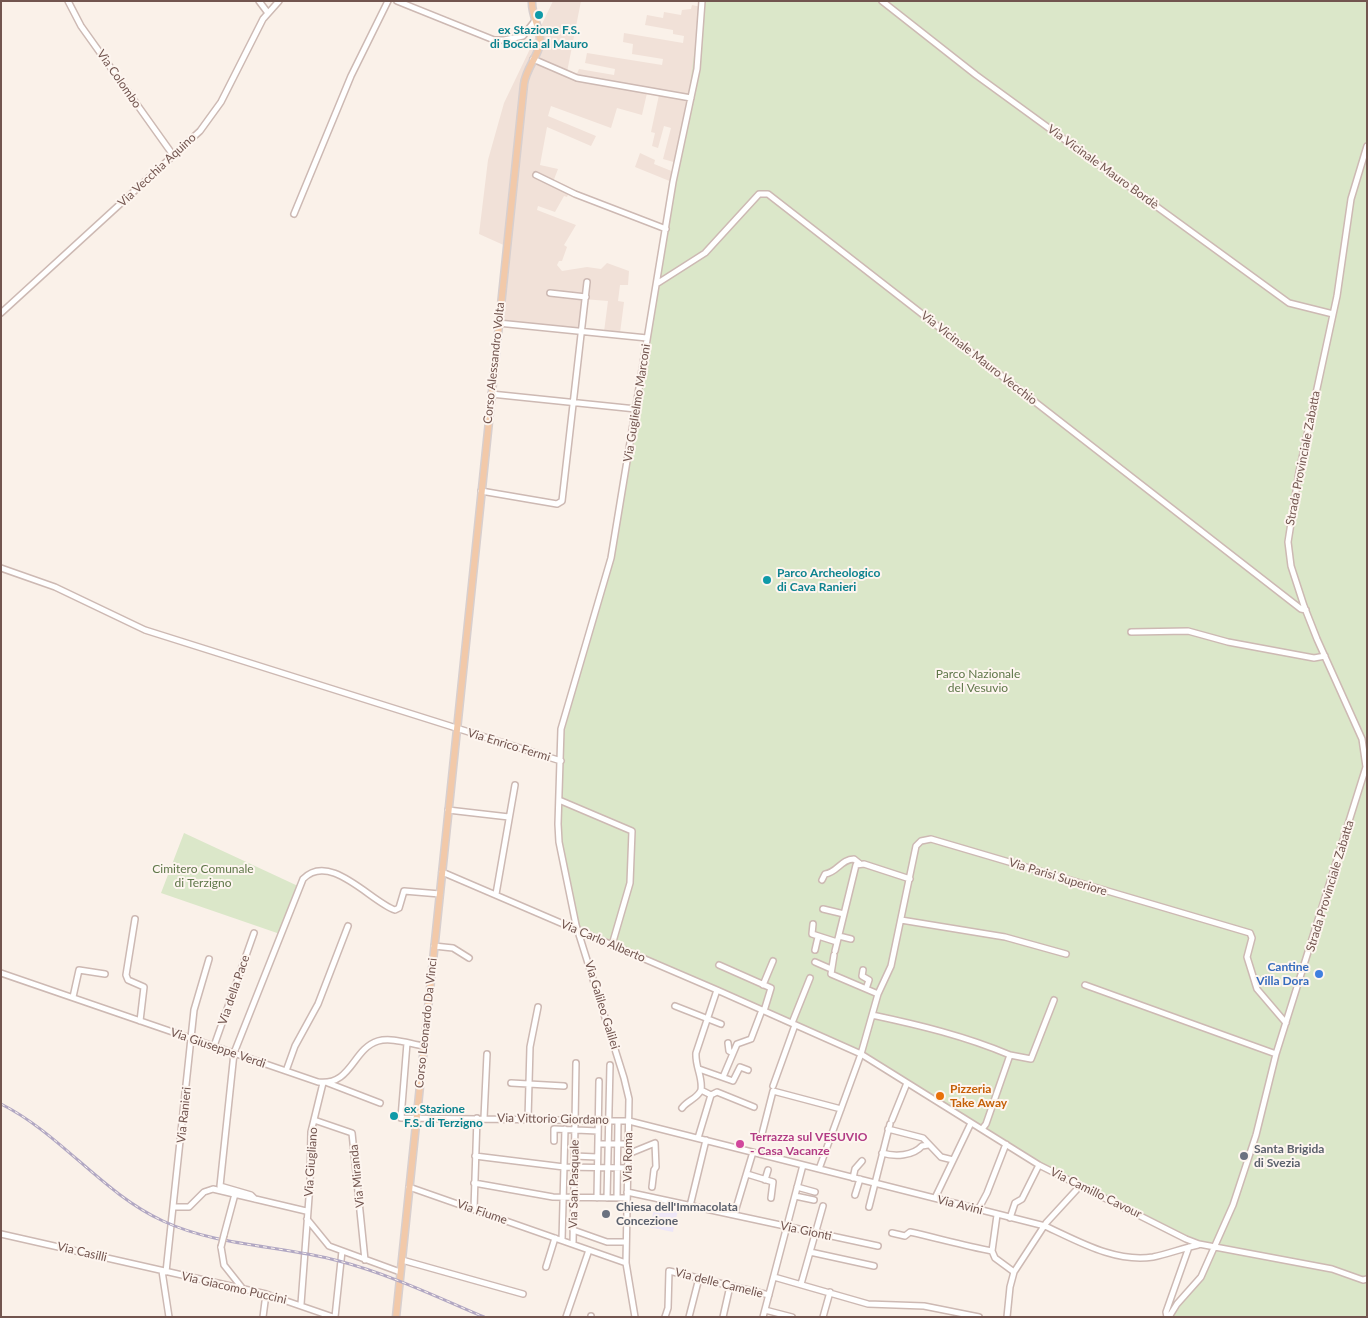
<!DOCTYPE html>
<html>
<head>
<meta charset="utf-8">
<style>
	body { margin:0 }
	#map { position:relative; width:1368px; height:1318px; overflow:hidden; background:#faf1e9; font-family:Lato,sans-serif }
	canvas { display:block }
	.frame { position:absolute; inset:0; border:2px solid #72554f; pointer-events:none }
</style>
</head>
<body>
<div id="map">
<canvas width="1368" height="1318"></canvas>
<div class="frame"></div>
</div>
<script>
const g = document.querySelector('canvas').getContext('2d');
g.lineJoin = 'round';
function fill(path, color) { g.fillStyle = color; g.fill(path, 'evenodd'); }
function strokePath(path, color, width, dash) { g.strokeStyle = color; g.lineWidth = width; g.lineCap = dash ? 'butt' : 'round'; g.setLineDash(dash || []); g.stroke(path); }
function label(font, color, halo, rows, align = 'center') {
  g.font = font + ' Lato,sans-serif'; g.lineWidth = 4; g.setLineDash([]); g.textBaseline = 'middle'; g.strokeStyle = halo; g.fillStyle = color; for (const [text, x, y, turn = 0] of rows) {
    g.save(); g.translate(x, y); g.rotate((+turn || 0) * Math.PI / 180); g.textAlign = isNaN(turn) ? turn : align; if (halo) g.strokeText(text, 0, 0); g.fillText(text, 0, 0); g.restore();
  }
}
const residential = new Path2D(`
	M553 1H581L567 72 576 76 579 69 614 75 615 69 585 63 587 53 662 65 663 59 632 54 633 44 623 42 624 33 683 43 684 36 673 34V30L645 25 647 15 663 18 664 12 681 15 682 10 691 9 692 5 701 7 697 47 677 163 663 159 671 128 664 126 658 148 652 146 655 133 651 132 659 95 647 93 642 115 617 108 611 128 551 106 548 116 596 136 591 146 547 127 540 165 558 169 553 182 570 190 567 197 564 196 555 212 538 206 537 210 576 225 564 245 567 247 562 261H559L557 265 562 271 587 267 601 269 607 263 629 271 628 285H620L618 301 624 302 620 333 604 332 608 301 583 299 580 329 502 321 508 247 479 234 488 160 504 103Z
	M640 153 655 160 654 164 674 172 672 182 635 167Z`);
const education = new Path2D(`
	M657 1201 679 1206 673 1232 649 1227Z`);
const green = new Path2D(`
	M701 1H1367V1317H1165L1166 1312 1197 1277 1210 1248 1046 1169 923 1097 862 1057 788 1026 718 992 715 993 578 931 558 843 555 817 558 799 557 734 594 612 608 555 650 305 687 108Z
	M184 833 298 886 280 934 161 893Z`);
const minor = new Path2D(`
	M68 1 81 26 173 155
	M259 1 268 13
	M397 1 494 40H504L523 36 534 22
	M882 1 976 75 1289 303 1333 314
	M533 59 577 78 691 98
	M536 175 575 194 666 229
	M294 214 351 76 388 1
	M658 283 705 253 759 194H768L1301 609 1306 610
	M550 293 586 297
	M1 313 200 131 221 102 263 19 279 1
	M498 323 647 338
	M491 394 636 409
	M481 491 557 504 562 501 587 282
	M1 568 55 587 145 630 561 761
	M1131 632 1188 631 1228 642 1314 658 1325 656
	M559 800 632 831 630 883 612 945
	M448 810 509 817
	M442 872 717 990 861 1054 1039 1165 1186 1239 1199 1244 1332 1269 1363 1280 1367 1279
	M822 880 825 874C837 873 841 859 854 859L859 863
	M496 894 515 785
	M823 909 844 914
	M135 919 126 975 128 980 144 987 140 1021
	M901 920 1005 937 1066 954
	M813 924 812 934 837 942
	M839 936 851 939
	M434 946 453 948 469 958
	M815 950 818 937
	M835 951 856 865 864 864 910 879
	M834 955 831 974 878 994
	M815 962 831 969
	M719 965 771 988 764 1011
	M863 970 862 976 869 980 866 989
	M1 973 318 1082C352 1086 352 1049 378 1041 392 1037 410 1044 424 1046
	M763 985 773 961
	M1085 985 1276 1054
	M73 997 79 970 105 974
	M675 1006 721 1024
	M872 1015C919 1025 965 1036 1010 1055L986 1124 982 1129
	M792 1023 810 978
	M407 1043 401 1118 629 1121 1045 1226C1078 1241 1115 1263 1153 1257 1168 1254 1183 1248 1198 1245
	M728 1043 729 1051 733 1053
	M214 1046 254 933
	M1010 1055 1031 1059 1054 1000
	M699 1069 733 1081 740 1067 748 1070
	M286 1071 295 1046 318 1004 348 926
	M723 1077 737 1044 751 1039 762 1010
	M328 1083 380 1103
	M511 1083 564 1086
	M773 1086 795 1025
	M711 1095 717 1092 754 1107
	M682 1108C688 1100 697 1099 701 1090
	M484 1118 487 1054
	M528 1119 530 1047 538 1007
	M314 1120 352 1133 365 1260
	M892 1120 907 1083
	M888 1129 923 1138 941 1157 953 1160
	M762 1134 773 1091 841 1109
	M698 1138 711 1095 701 1090C703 1077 695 1067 696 1053L717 990
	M554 1141V1129L598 1131
	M598 1144H628
	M882 1153C895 1157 913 1156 922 1146L928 1145
	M628 1154 655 1143 656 1167 654 1170 652 1187
	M475 1156 564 1167 627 1168
	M574 1156 597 1157
	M819 1169 861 1054 878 994 891 966 916 846 921 841 931 839 1250 933 1252 938 1247 957 1257 989 1286 1023
	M747 1174 773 1182 771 1198
	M853 1178 855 1169 862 1161
	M765 1180 768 1170
	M474 1183 553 1197 627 1198
	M409 1187 626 1263
	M797 1187 815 1192
	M627 1192 878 1246
	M855 1195 860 1179
	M795 1196 814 1200
	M597 1198 599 1081
	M607 1198 610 1065
	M617 1198 618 1121
	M935 1198 971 1123
	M255 1199 251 1195 220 1186 234 1053 303 879C330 851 371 902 395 910L399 908 404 891 440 894
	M690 1206 706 1140
	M174 1207H189L204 1192 213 1189 306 1211
	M869 1207 890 1124
	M474 1209 477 1118
	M978 1210 987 1193 1006 1144
	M734 1215 753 1152
	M1010 1218 1015 1203 1022 1199 1039 1165
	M307 1219 329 1246 400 1272
	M573 1230 607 1242H625
	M892 1233 905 1236 910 1232C937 1238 965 1246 992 1251L995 1258 1014 1272
	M1 1234 266 1294 333 1317
	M224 1235 235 1194
	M562 1240 565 1129
	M573 1244 576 1063
	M221 1247 224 1265 243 1289
	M992 1251 997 1215
	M810 1252 874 1266
	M402 1260 523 1294
	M546 1267 555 1238
	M162 1271 169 1317
	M166 1272 194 1010 209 959
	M774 1277 868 1304 924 1306 979 1317
	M801 1284 823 1206
	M301 1304 310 1184 311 1132 323 1083
	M765 1310 792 1317
	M263 1317 266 1294
	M335 1317 342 1251
	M566 1317 589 1250
	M591 1317V1316
	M635 1317 626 1263 629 1099 624 1078 576 925 559 842 558 824 561 729 611 558 673 182 697 69 702 1
	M665 1317 668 1308 669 1271 769 1295
	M689 1317 699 1278
	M723 1317 730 1286
	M763 1317 803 1165
	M823 1317 830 1292
	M1007 1317 1010 1287 1014 1272 1046 1223 1080 1186
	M1167 1317 1166 1312 1189 1247
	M1169 1317 1177 1304 1201 1277 1233 1205 1256 1135 1276 1054 1366 767 1362 739 1317 639 1304 606 1291 566 1288 542 1299 472 1337 296 1351 199 1367 146`);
const major = new Path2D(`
	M396 1317 524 84C526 69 537 58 540 44 542 30 531 16 532 1`);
const rail = new Path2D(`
	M1 1104C61 1134 102 1193 163 1221 219 1247 281 1245 339 1261 389 1274 437 1297 484 1317`);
const minorBridge = new Path2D(`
	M221 1247 224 1235`);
const markers = [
	[539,15,5,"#0f9aa8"],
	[767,580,5,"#0f9aa8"],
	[1319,974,5,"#3f7fe0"],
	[940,1096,5,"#e8710a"],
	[394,1116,5,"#0f9aa8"],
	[740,1144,5,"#d1479c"],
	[1244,1156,5,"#6b7280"],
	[606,1214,5,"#6b7280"]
];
const cultureNames = [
	["ex Stazione F.S.",539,30,"center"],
	["di Boccia al Mauro",539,44,"center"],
	["Parco Archeologico",777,573],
	["di Cava Ranieri",777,587],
	["ex Stazione",404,1109],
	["F.S. di Terzigno",404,1123]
];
const streetNames = [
	["Via Colombo",119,79,55],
	["Via Vicinale Mauro Bordè",1103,167,36],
	["Via Vecchia Aquino",157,170,-43],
	["Via Vicinale Mauro Vecchio",979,358,38],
	["Corso Alessandro Volta",494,363,-84],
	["Via Guglielmo Marconi",637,403,-81],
	["Strada Provinciale Zabatta",1303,458,-79],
	["Via Enrico Fermi",509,745,17],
	["Via Parisi Superiore",1058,877,17],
	["Strada Provinciale Zabatta",1330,886,-73],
	["Via Carlo Alberto",603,941,23],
	["Via della Pace",234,990,-71],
	["Via Galileo Galilei",602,1005,73],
	["Corso Leonardo Da Vinci",426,1023,-84],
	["Via Giuseppe Verdi",218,1048,19],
	["Via Ranieri",184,1115,-84],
	["Via Vittorio Giordano",553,1119,1],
	["Via Roma",628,1157,-89],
	["Via Giugliano",311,1162,-86],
	["Via Miranda",357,1176,-96],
	["Via San Pasquale",574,1184,-89],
	["Via Camillo Cavour",1096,1193,26],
	["Via Avini",960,1205,14],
	["Via Fiume",482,1212,19],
	["Via Gionti",806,1231,12],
	["Via Casilli",82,1252,13],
	["Via delle Camelie",719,1283,14],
	["Via Giacomo Puccini",234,1288,13]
];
const parkNames = [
	["Parco Nazionale",978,674],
	["del Vesuvio",978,688],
	["Cimitero Comunale",203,869],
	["di Terzigno",203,883]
];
const shopNames = [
	["Cantine",1309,967],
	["Villa Dora",1309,981]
];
const foodNames = [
	["Pizzeria",950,1089],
	["Take Away",950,1103]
];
const hotelNames = [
	["Terrazza sul VESUVIO",750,1137],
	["- Casa Vacanze",750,1151]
];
const worshipNames = [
	["Santa Brigida",1254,1149],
	["di Svezia",1254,1163],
	["Chiesa dell'Immacolata",616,1207],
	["Concezione",616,1221]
];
fill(residential, '#f1e1d8');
fill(education, '#ede6f7');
fill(green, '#dbe7c9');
strokePath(minor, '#cdb9b3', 8);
strokePath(major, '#d8cfce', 9);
strokePath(minor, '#fff', 5);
strokePath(major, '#f2c9a9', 6);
strokePath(rail, '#b2a8c3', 3);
strokePath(rail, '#fdf5ef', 1, [4]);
strokePath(minorBridge, '#cdb9b3', 8, []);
strokePath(minorBridge, '#fff', 5);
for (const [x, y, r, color] of markers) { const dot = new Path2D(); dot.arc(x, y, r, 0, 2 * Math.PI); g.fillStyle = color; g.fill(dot); strokePath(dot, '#fdf5ef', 2); }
label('bold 12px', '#0d838f', '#fdf5ef', cultureNames, 'left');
label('12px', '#72554f', '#fdf5ef', streetNames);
label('12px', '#5f7749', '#fdf5ef', parkNames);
label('bold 12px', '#366cbe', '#fdf5ef', shopNames, 'right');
label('bold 12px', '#c56008', '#fdf5ef', foodNames, 'left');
label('bold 12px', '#b23c85', '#fdf5ef', hotelNames, 'left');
label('bold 12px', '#5b616d', '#fdf5ef', worshipNames, 'left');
</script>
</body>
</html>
